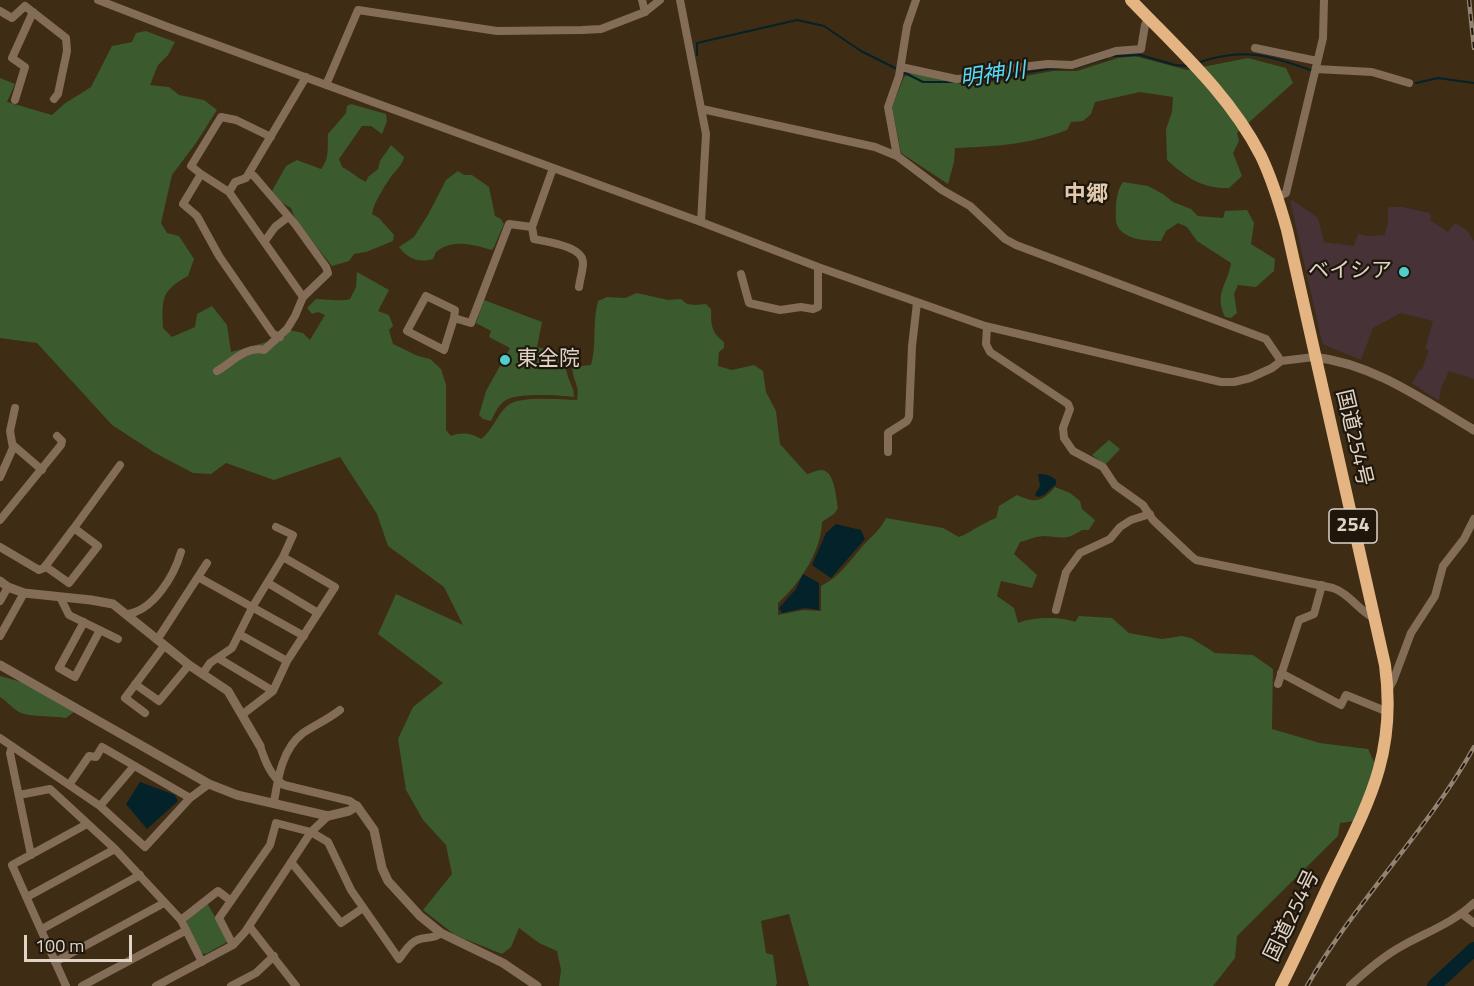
<!DOCTYPE html>
<html>
<head>
<meta charset="utf-8">
<style>
	body { margin:0 }
	#map { position:relative; width:1474px; height:986px; overflow:hidden; background:#3f2c14; font-family:"Titillium Web",sans-serif }
	canvas { display:block }
	.scale { position:absolute; left:24px; top:935px; width:108px; height:27px; box-sizing:border-box; border:3px solid #e0d4c6; border-top:0; padding-left:8px; font-size:18px; line-height:21px; white-space:nowrap; color:#e0d4c6; -webkit-text-stroke:4px #1f170c; paint-order:stroke }
</style>
</head>
<body>
<div id="map">
<canvas width="1474" height="986"></canvas>
<div class="scale">100 m</div>
</div>
<script>
const g = document.querySelector('canvas').getContext('2d');
g.lineJoin = 'round';
function fill(path, color) { g.fillStyle = color; g.fill(path, 'evenodd'); }
function strokePath(path, color, width, dash) { g.strokeStyle = color; g.lineWidth = width; g.lineCap = dash ? 'butt' : 'round'; g.setLineDash(dash || []); g.stroke(path); }
function label(font, color, halo, rows, align = 'center') {
  g.font = font + ' "Titillium Web","Noto Sans JP",sans-serif'; g.lineWidth = 4.5; g.setLineDash([]); g.textBaseline = 'middle'; g.strokeStyle = halo; g.fillStyle = color; for (const [text, x, y, turn = 0] of rows) {
    g.save(); g.translate(x, y); g.rotate((+turn || 0) * Math.PI / 180); g.textAlign = isNaN(turn) ? turn : align; if (halo) g.strokeText(text, 0, 0); g.fillText(text, 0, 0); g.restore();
  }
}
const commercial = new Path2D(`
	M1290 200 1294 201 1318 218 1324 242 1354 246 1358 234 1367 236 1385 235 1388 222V209L1390 207H1403L1429 213 1431 215 1430 220 1448 232 1455 223 1467 230 1474 241V379L1449 371 1441 388 1439 401 1412 383 1419 371 1422 369 1429 350 1425 349 1433 321 1401 313 1373 328 1361 360 1325 345 1322 342Z`);
const green = new Path2D(`
	M146 31 175 42 168 55 158 65 150 85 169 87 179 95 204 100 217 110 196 143 172 175 161 223 167 233 179 236 194 259 188 276C161 291 162 298 163 328L172 337 195 327 197 314 212 306 227 325 231 352 285 337 289 330 303 333 310 340 325 315 318 312 312 314 307 308 316 299C329 299 338 302 350 299L356 287 357 272 389 290 378 311 389 315 393 326 389 330 393 344 418 356 430 359 441 369 446 385V430L451 436C462 432 471 433 481 439 493 430 496 416 507 406 519 395 561 400 577 400 580 385 573 382 572 367L591 365C597 344 592 323 598 301L607 297 625 298 637 293 668 300 681 299 687 304 695 305 706 304 711 309C711 325 711 332 724 342V348L719 352 718 366 732 370 754 365 763 371 766 392 776 411 780 444 807 474C811 473 817 470 821 470 835 470 836 498 838 508L834 514 822 522C821 552 800 583 778 603V615L803 610 821 611V586C839 577 849 562 862 547 872 535 878 533 886 518L943 528 959 537C972 532 982 523 996 518L999 506 1017 495C1035 503 1041 503 1055 487L1070 493 1080 501 1082 509 1095 520 1089 530H1082C1065 541 1063 537 1044 536 1037 536 1028 540 1020 542L1014 554 1037 575 1032 588 1001 581 997 596 1014 608 1018 623C1032 617 1061 616 1075 622L1079 616 1112 618 1129 633 1162 639 1182 636 1191 638 1215 653 1253 655 1273 669 1272 729 1320 743 1368 749 1376 766 1355 821 1340 823 1338 836 1237 936 1235 958 1213 986H809L789 914 761 921 766 953 773 955 777 983 776 986H559L561 970 557 951 539 943 519 928 511 947 502 954 455 935 423 910 452 874 446 845 423 820 406 790 398 739 413 707 443 683 378 634 396 594 463 625 444 587 388 546 377 514 340 457 274 480 226 463 211 474 193 473 155 453 112 425 37 343 0 338V78L15 84 7 102 52 115 64 104 91 87 112 46 132 42 136 33Z
	M1135 56 1187 70 1248 58 1286 68 1293 83 1237 133 1239 141 1233 153 1242 176 1229 188C1202 189 1186 177 1167 160L1166 129 1172 112 1173 97 1140 92 1095 102 1091 114 1083 121 1071 122 1067 130C1027 145 997 146 955 148L954 162 948 184 901 153 892 107 904 77 911 73 970 86 1053 71H1077L1118 58Z
	M351 104 386 114 387 121 382 134 371 126H362L339 159 342 167C351 171 357 178 366 182L368 177 378 169 380 161 391 145 404 157C402 166 395 171 390 178 383 189 374 202 372 214L379 218 394 235 393 241 366 252 354 254 349 261 332 266 296 221 291 208 277 200 272 191 286 166 297 160 321 169C330 158 327 147 328 134L346 113 347 106Z
	M458 171 464 175H472L489 187 495 216 501 219 504 224 494 247 492 250C473 245 453 238 436 252L433 259C419 263 408 259 399 247L414 237 429 213 446 180Z
	M1123 182 1148 186 1163 194 1173 202 1191 209 1198 216 1223 218 1225 211 1247 210 1254 223 1251 244 1275 259 1274 271 1256 287 1238 285 1234 294 1237 313 1231 318 1225 317C1214 293 1227 286 1231 263L1197 241 1187 227 1178 223 1166 231 1161 241C1148 241 1123 240 1117 225 1115 219 1116 211 1116 205 1117 196 1118 189 1123 182Z
	M484 300 542 322 537 347 562 353C565 360 565 366 567 373 569 382 574 387 574 397 560 395 520 393 508 399 499 403 495 413 491 421L483 419 479 415 486 391 510 348 489 337 491 331 476 323Z
	M1109 440 1120 449 1105 465 1092 455Z
	M0 676 25 683 74 712 66 718C55 716 27 717 19 712 12 708 7 701 0 697Z
	M207 903 229 941 206 954 202 953 186 924 188 917Z`);
const water = new Path2D(`
	M1038 474C1046 474 1050 475 1056 480V484L1044 495 1038 497 1035 495 1040 486Z
	M836 524 861 530 865 539 831 578 812 565 826 533Z
	M803 574 819 583V610L805 608 782 613 779 608 796 589Z
	M140 782 175 795 178 801 147 829 126 804Z`);
const stream = new Path2D(`
	M697 55V43L797 20 824 26 861 51 897 69
	M1113 56 1140 55 1175 65 1189 66
	M1197 63C1243 47 1269 55 1313 71
	M1073 68 1107 58
	M903 72 923 82H954
	M995 78 1047 69 1064 68
	M1416 83 1438 78 1474 83`);
const river = new Path2D(`
	M1434 986 1474 949`);
const minor = new Path2D(`
	M98 0 168 27 701 222 818 267 985 326 1221 382H1234L1250 378 1272 368 1281 361 1314 357
	M642 0 645 12
	M680 0 706 134 701 222
	M0 11 12 18 25 6 66 38 67 51 58 94 54 99
	M1255 48 1317 61
	M901 67 956 79 986 77 1012 68 1048 64 1072 65 1116 51 1141 49 1145 25 1148 18
	M1316 69 1372 72 1409 83
	M326 85 358 10 497 31 582 30 601 29 645 12 660 0
	M15 100 25 67 12 58 33 12
	M702 109 875 147 897 156 942 190 970 206 1005 239 1016 245 1266 339 1281 361
	M897 156 888 107 899 76 907 26 916 0
	M201 174 191 166 221 117 236 120 271 137
	M229 192 235 182 246 178 306 77
	M1278 197 1286 193 1323 38 1324 0
	M532 227 534 239C547 242 583 246 583 263 583 270 580 279 579 287
	M265 241 275 227 288 217
	M741 274 749 303 780 310 801 307 813 309 818 307V267
	M454 318 455 310 426 296 407 331 444 350 454 318 471 323 509 224 532 227 553 168
	M987 327 986 344 990 352 1068 404 1070 409 1063 428 1064 438 1073 451 1103 467 1115 485 1143 505 1153 520 1190 555 1196 560 1333 588C1350 594 1358 610 1374 618
	M280 337 273 334 219 256 197 216 183 204 201 174 229 192 303 297
	M217 371C231 363 247 345 264 350L287 329 295 316 303 297 328 273 326 267 295 224 254 176 249 173
	M13 445 42 470
	M888 452V433L907 421 909 417 912 346 917 303
	M0 477 13 448 10 431 15 408
	M0 520 61 445 62 441 57 436
	M276 527 293 535 283 557
	M74 528 120 465
	M0 547 39 570 44 568 74 528 98 546 69 583 45 566
	M198 577 304 636
	M268 583 318 613
	M60 597 69 615 118 639
	M0 601 8 587
	M1056 610 1066 572 1080 553 1110 539 1120 527 1131 520 1150 514
	M127 614C153 611 174 576 181 552
	M84 622 59 668 75 677 100 630
	M239 634 287 661
	M0 636 24 593
	M157 640 207 563
	M218 658 273 691
	M203 673 210 663 232 648 253 606 283 557 335 587 287 661 273 691 243 714
	M1281 673 1341 705 1346 695 1388 712
	M135 684 159 701 189 665
	M1278 684 1299 620 1314 614 1322 585
	M1388 690 1393 681 1411 633 1435 596 1443 566 1464 539 1474 519
	M145 713 125 698 164 646
	M0 738 100 806 145 847 190 798 209 784
	M12 746 10 753 31 855
	M260 746C265 761 271 777 284 785L350 801 357 806
	M69 785 89 756 96 757 102 747 190 798
	M19 795 50 789 115 849 181 920 202 962
	M274 802C278 778 282 749 303 733 315 725 327 720 340 710
	M100 806 134 766
	M291 862 341 923 363 908
	M27 897 115 849
	M1462 914 1474 923
	M181 920 218 891 231 901
	M249 926 296 986
	M42 929 140 875
	M233 945 219 918 270 845 276 823 311 832 328 842 351 890 399 959C404 953 409 943 417 940 426 936 433 940 441 933
	M55 962 164 903
	M66 986 12 865 87 824
	M82 986 185 931
	M156 986 233 945 245 932 311 832 328 816
	M231 986 256 973 274 956
	M1350 986C1367 970 1382 957 1402 946 1427 932 1453 923 1474 903`);
const tertiary = new Path2D(`
	M1314 357C1374 364 1423 400 1474 430
	M0 581 8 587 24 593 91 600 113 604 189 665 228 691 260 746
	M0 665 209 784 237 795 328 816 349 811 357 806 374 830 382 868 388 881 420 916 441 933 503 963 537 986`);
const trunk = new Path2D(`
	M1131 0C1178 49 1230 95 1261 156 1272 179 1280 205 1287 230L1385 665C1397 753 1369 802 1332 878 1315 914 1299 951 1281 986`);
const rail = new Path2D(`
	M1469 0 1474 48
	M1307 986C1355 901 1427 832 1474 747`);
const markers = [
	[1404,272,6,"#52cdce"],
	[505,360,6,"#52cdce"]
];
const shields = [
	[1353,526,48]
];
const shieldNames = [
	["254",1353,526]
];
const poiNames = [
	["ベイシア",1392,272],
	["東全院",517,360,"left"]
];
const streetNames = [
	["国道254号",1353,438,77],
	["国道254号",1293,916,-64]
];
const waterNames = [
	["明神川",993,76,-8]
];
const neighbourhoodNames = [
	["中郷",1086,196]
];
fill(commercial, '#463237');
fill(green, '#3b5a2e');
fill(water, '#042229');
strokePath(stream, '#042229', 2);
strokePath(river, '#042229', 14);
strokePath(minor, '#836d58', 8);
strokePath(tertiary, '#836d58', 9);
strokePath(trunk, '#e4b483', 12);
strokePath(rail, '#938370', 4.5);
strokePath(rail, '#1f170c', 2, [7]);
for (const [x, y, r, color] of markers) { const dot = new Path2D(); dot.arc(x, y, r, 0, 2 * Math.PI); g.fillStyle = color; g.fill(dot); strokePath(dot, '#1f170c', 2); }
for (const [x, y, w] of shields) { const box = new Path2D(); box.roundRect(x - w / 2, y - 17, w, 34, 4.5); g.fillStyle = '#1f170c'; g.fill(box); strokePath(box, '#e0d4c6', 1.5); }
label('bold 20px', '#e0d4c6', null, shieldNames);
label('21px', '#e0d4c6', '#1f170c', poiNames, 'right');
label('21px', '#e0d4c6', '#1f170c', streetNames);
label('italic 22px', '#55dafb', '#1f170c', waterNames);
label('bold 22px', '#e1c9ad', '#1f170c', neighbourhoodNames);
</script>
</body>
</html>
